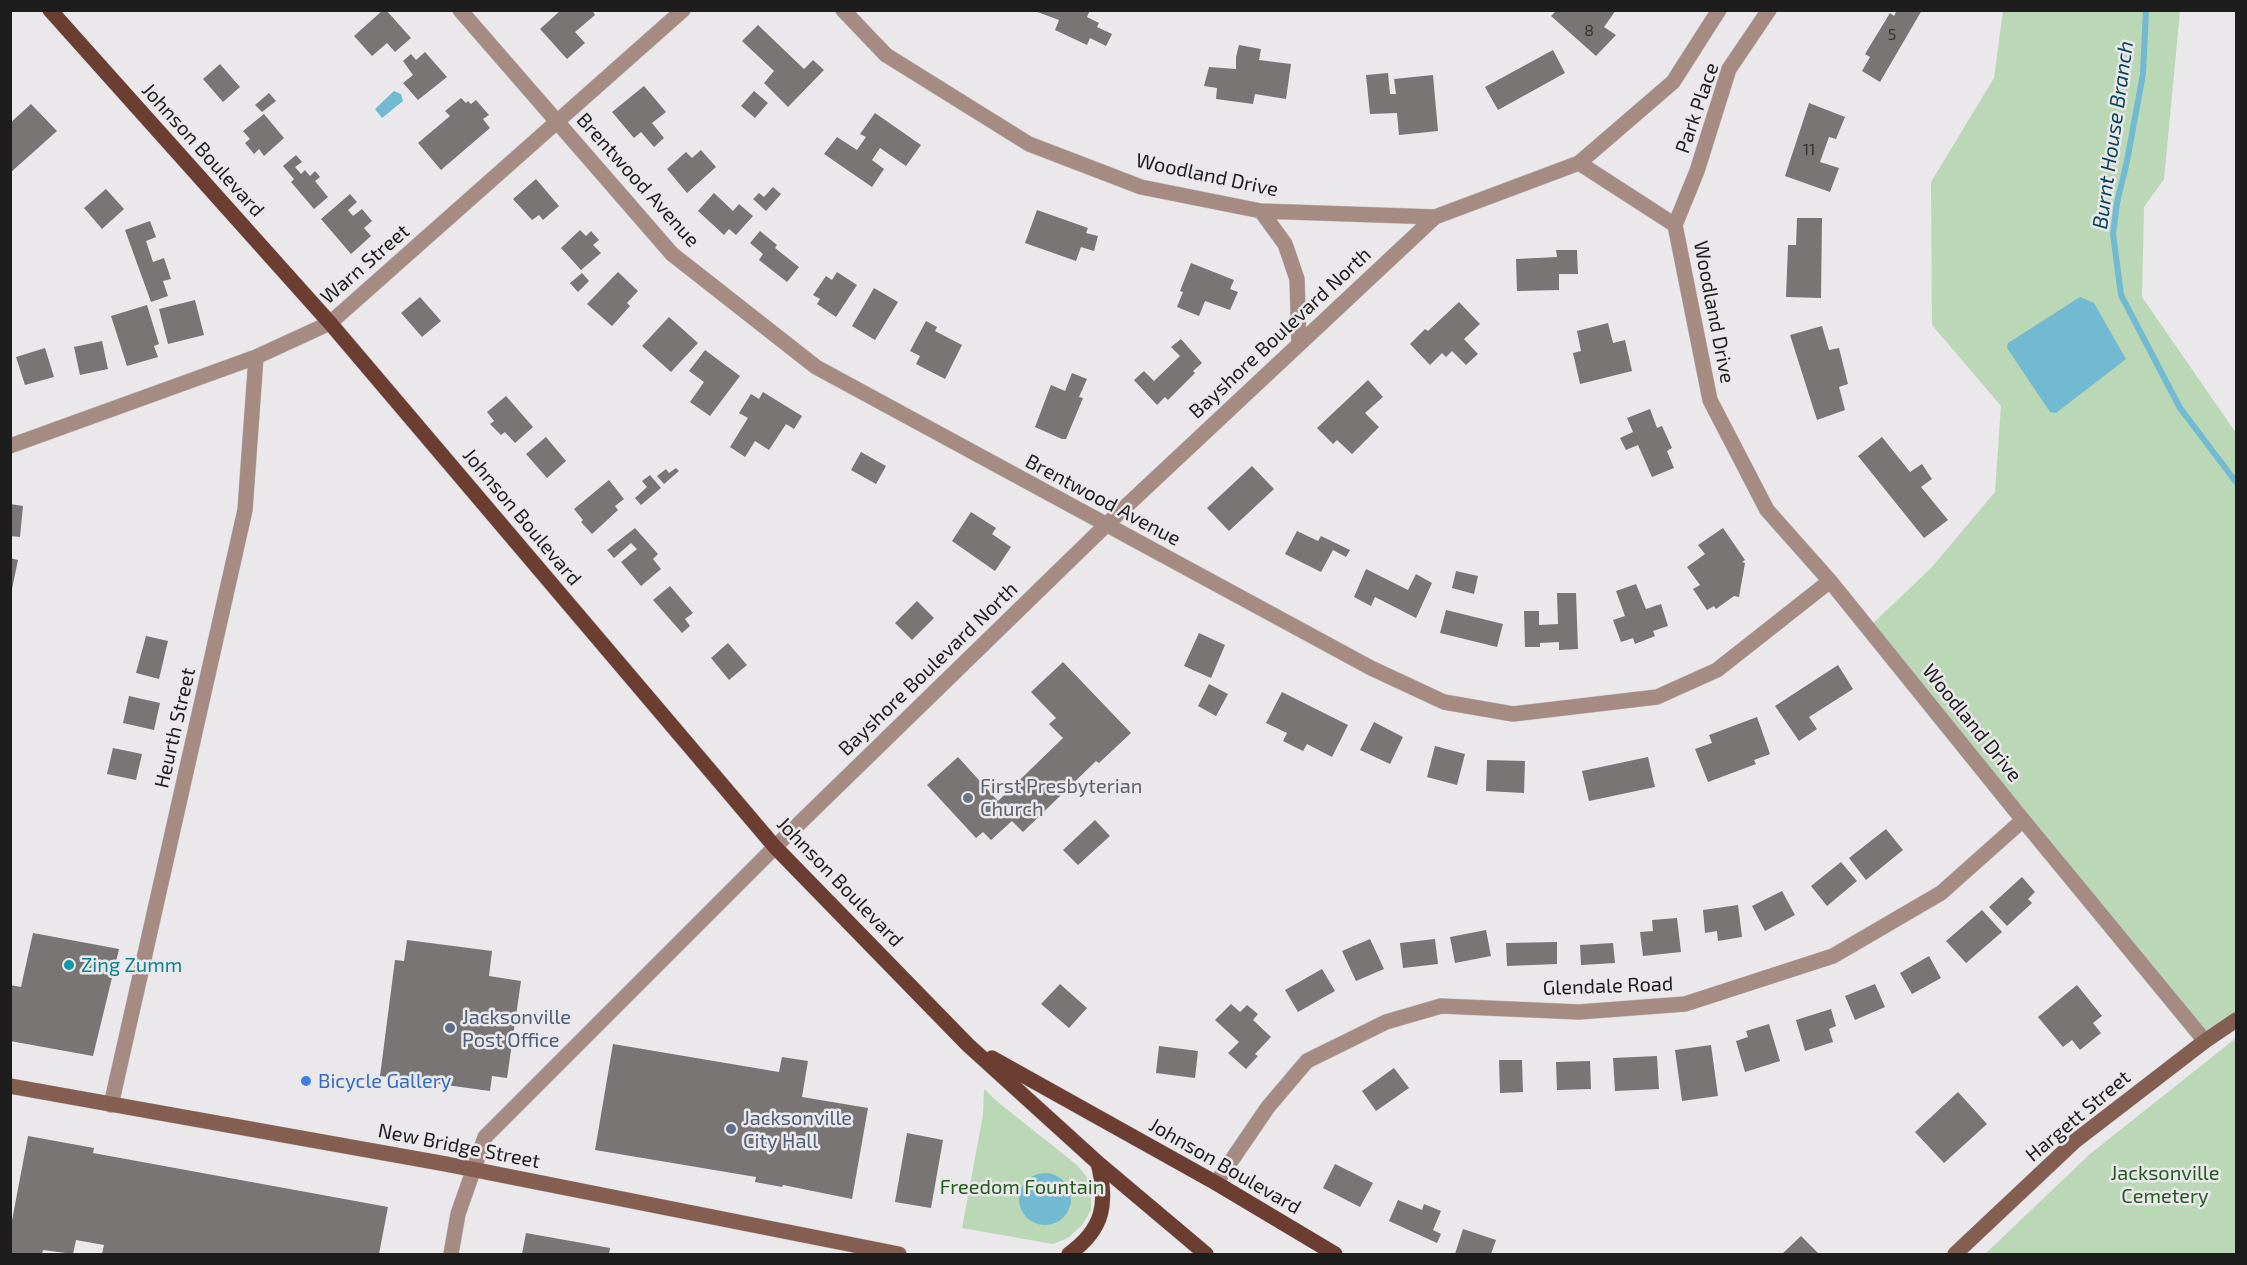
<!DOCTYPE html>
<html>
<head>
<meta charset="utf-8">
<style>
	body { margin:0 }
	#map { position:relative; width:2247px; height:1265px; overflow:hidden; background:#eae8eb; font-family:"Exo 2",sans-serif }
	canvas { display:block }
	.frame { position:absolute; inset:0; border:12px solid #1e1d1e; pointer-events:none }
</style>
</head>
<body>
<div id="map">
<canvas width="2247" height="1265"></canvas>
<div class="frame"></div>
</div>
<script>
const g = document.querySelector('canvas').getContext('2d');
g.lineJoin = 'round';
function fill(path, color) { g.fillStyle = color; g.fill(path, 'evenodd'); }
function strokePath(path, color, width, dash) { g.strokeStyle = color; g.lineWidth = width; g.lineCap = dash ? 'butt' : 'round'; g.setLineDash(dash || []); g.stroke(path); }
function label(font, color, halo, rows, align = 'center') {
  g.font = font + ' "Exo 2",sans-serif'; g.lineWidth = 5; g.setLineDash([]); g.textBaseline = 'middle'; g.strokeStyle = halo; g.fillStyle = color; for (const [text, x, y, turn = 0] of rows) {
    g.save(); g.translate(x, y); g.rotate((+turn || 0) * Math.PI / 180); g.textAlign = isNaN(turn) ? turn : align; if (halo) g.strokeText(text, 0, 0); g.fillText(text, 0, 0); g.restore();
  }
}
const green = new Path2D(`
	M2003 11H2180L2164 179 2144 207 2142 297 2236 433V1020L2205 1041 1868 628 1932 567 1995 492 2001 406 1932 325 1931 182 1994 78Z
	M2236 1038V1254H1985L2090 1154Z
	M984 1089 999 1103 1077 1165 1086 1176 1091 1188V1210L1082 1225 1068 1238 1053 1244 962 1228 983 1115Z`);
const water = new Path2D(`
	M394 91 401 94 403 101 382 118 375 109Z
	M2080 297 2094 303 2126 359 2056 413 2050 412 2007 348 2008 343Z
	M1019 1199a26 26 0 1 1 52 0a26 26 0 1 1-52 0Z`);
const stream = new Path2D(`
	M2146 10 2143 74 2127 161 2117 203 2113 234 2121 295 2180 408 2236 482`);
const building = new Path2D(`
	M383 10H386L411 38 395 52 387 43 372 56 354 36Z
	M561 10H592L595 15 575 32 585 43 567 59 540 29Z
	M1032 10H1090L1087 17 1099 23 1097 27 1112 34 1106 46 1090 38 1087 45 1055 30 1059 20Z
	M1557 10H1616L1604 27 1616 35 1596 56 1551 16Z
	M1897 10H1922L1880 82 1862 71 1870 57 1865 54 1890 13 1894 16Z
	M758 25 804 69 813 60 824 70 788 107 764 83 774 71 742 41Z
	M1239 45 1261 49 1259 60 1291 64 1286 99 1255 94 1253 104 1216 99 1217 88 1204 86 1209 67 1236 69V57Z
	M1553 50 1565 73 1498 110 1485 87Z
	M425 52 447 77 418 100 403 83 413 75 403 61 411 54 416 60Z
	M220 64 240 87 223 102 203 79Z
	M1388 73 1390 94H1396L1394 79 1433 75 1438 131 1399 135 1397 113 1370 114 1366 75Z
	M644 86 666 112 652 123 664 138 654 147 641 132 634 138 612 112Z
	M754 91 768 103 755 118 741 106Z
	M269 93 276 101 262 112 255 105Z
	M461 98 466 103 468 101 471 104 476 100 489 115 483 119 490 128 441 170 418 143 450 116 445 111Z
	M1809 103 1845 117 1836 139 1829 137 1820 162 1839 168 1830 192 1785 176Z
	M31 104 57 131 10 173V123Z
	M875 113 921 145 906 166 880 148 872 160 884 169 872 187 824 154 837 137 857 150 866 137 860 134Z
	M264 114 284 138 264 156 259 149 254 154 245 143 250 139 243 131Z
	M701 150 716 167 687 193 667 169 686 152 692 158Z
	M296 155 302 162 295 167 301 174 305 170 310 176 315 171 320 177 315 181 328 197 314 209 291 182 294 179 283 166Z
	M536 179 559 206 543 220 539 215 532 220 513 199Z
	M773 187 781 194 766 211 753 199 759 193 764 197Z
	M106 189 124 209 102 229 84 208Z
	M714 193 733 211 739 204 753 216 736 235 729 229 724 235 698 211Z
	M350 194 357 202 348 210 353 216 362 209 372 221 364 228 371 236 351 254 321 219Z
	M1037 210 1088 228 1086 233 1098 236 1094 251 1081 247 1076 261 1025 243Z
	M1797 218H1822L1821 298 1786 297 1788 245H1796Z
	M150 221 156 237 146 241 153 262 164 258 171 279 163 281 168 296 151 302 125 230Z
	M580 230 586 236 591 231 599 240 593 245 601 253 581 270 561 248Z
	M760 231 777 245 775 248 799 267 787 282 759 260 763 254 750 243Z
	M1556 250H1577L1578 274H1559V290L1517 291 1516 259 1557 257Z
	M1191 263 1234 280 1230 289 1238 292 1230 310 1205 301 1199 316 1177 307 1183 292 1180 291Z
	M618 272 638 291 627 303 630 306 612 326 587 304Z
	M837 272 857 285 836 317 817 304 820 299 813 295 826 276 832 280Z
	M582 273 589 281 578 292 570 283Z
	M874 288 898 302 875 340 852 326Z
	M420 297 441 321 422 337 401 313Z
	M195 300 204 335 168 344 159 309Z
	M1459 302 1480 324 1464 339 1478 354 1466 365 1452 351 1446 357 1442 353 1430 365 1410 344 1425 329 1428 331Z
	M147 305 159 344 154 346 158 357 127 366 111 316Z
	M669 317 698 343 671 372 642 346Z
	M926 321 937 327 935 331 962 345 945 379 916 364 920 356 910 351Z
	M1608 323 1613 343 1625 340 1632 371 1580 384 1573 353 1581 351 1577 331Z
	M1822 326 1829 350 1839 348 1848 384 1839 387 1845 410 1817 420 1790 335Z
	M1181 339 1202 363 1193 371 1195 373 1168 400 1165 397 1157 405 1134 380 1144 371 1154 381 1180 356 1171 347Z
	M102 341 108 369 80 375 74 347Z
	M45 348 54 377 25 385 16 357Z
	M705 350 740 376 710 416 690 402 704 382 689 371Z
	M1072 373 1087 379 1079 397 1083 398 1066 439H1062L1035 427 1051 385 1065 391Z
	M1368 380 1383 397 1365 413 1379 427 1352 454 1337 440 1333 444 1317 428Z
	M763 392 802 416 794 429 786 424 769 450 755 441 745 457 730 447 748 418 739 413 751 394 759 399Z
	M506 396 533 427 515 443 505 432 501 435 490 424 494 421 487 412Z
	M1650 409 1657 428 1662 426 1672 448 1667 451 1674 468 1652 477 1638 445 1626 450 1620 438 1633 432 1627 418Z
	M546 437 566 461 547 478 526 454Z
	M1882 437 1910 472 1922 464 1932 479 1921 487 1948 520 1924 538 1858 456Z
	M861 452 886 466 876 484 851 470Z
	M1252 466 1274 489 1229 531 1207 508Z
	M676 468 679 471 664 484 657 476 666 469 669 473Z
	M650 475 661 488 641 505 635 498 647 487 642 481Z
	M609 480 624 499 615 506 618 510 592 534 581 522 583 520 574 509Z
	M10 504 23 506 20 537 10 536Z
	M971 512 996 528 992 534 1011 547 995 571 952 541Z
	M635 528 658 554 653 559 661 569 641 586 621 562 637 549 631 543 614 558 607 550Z
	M1723 528 1745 560 1742 562 1745 563 1739 597 1734 596 1716 609 1714 606 1707 610 1693 589 1700 585 1687 567 1705 554 1698 545Z
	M1297 531 1318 541 1321 536 1350 550 1346 557 1333 550 1321 572 1285 554Z
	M10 558 18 560 12 589H10Z
	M1366 569 1408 590 1416 574 1432 583 1416 618 1375 597 1371 606 1354 597Z
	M1456 571 1478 576 1474 594 1452 588Z
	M1636 584 1646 609 1661 604 1668 626 1653 631 1655 636 1635 644 1633 638 1621 642 1613 620 1625 616 1616 591Z
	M670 586 693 613 685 619 690 626 682 633 653 600Z
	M1557 593H1576L1578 649 1559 650V642L1540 643V647H1525L1524 611H1539V625L1558 624Z
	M917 601 934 618 912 640 895 623Z
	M1446 610 1503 624 1497 647 1440 633Z
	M1199 633 1225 645 1211 678 1184 666Z
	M146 636 168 641 159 679 136 673Z
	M728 643 747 665 729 680 711 658Z
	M1063 662 1131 733 1099 763 1096 761 1023 832 1012 821 991 840 983 832 976 838 927 785 958 757 998 801 1063 738 1049 724 1056 718 1031 692Z
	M1838 665 1853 689 1809 717 1817 729 1799 741 1775 706Z
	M1209 684 1228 694 1216 716 1198 706Z
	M1282 692 1348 725 1332 757 1307 744 1303 751 1283 741 1287 733 1266 723Z
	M129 696 160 703 154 730 123 723Z
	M1757 717 1770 754 1754 760 1756 764 1708 782 1695 749 1712 743 1709 735Z
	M1374 722 1403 737 1390 764 1360 750Z
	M1435 746 1465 754 1457 785 1427 777Z
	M113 748 142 754 136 780 107 774Z
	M1648 757 1655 787 1589 801 1582 771Z
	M1487 760 1525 761 1524 793 1486 791Z
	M1095 820 1110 836 1078 865 1063 850Z
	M1886 829 1903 850 1866 880 1849 858Z
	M1841 862 1857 881 1827 906 1811 886Z
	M2022 877 2035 892 2028 899 2032 903 2007 926 1989 907Z
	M1782 891 1795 915 1765 931 1752 906Z
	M1738 905 1742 937 1718 941 1717 931 1705 933 1703 910Z
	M1982 910 2002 932 1966 963 1946 941Z
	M1677 918 1681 952 1643 956 1640 932 1653 931 1652 920Z
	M1486 930 1491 956 1455 963 1450 937Z
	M33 933 119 949 93 1056 10 1041V985L21 987Z
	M1370 939 1384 969 1356 981 1342 951Z
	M1435 939 1438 964 1403 968 1400 943Z
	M407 940 492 951 489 976 521 981 507 1078 492 1076 490 1091 380 1076 395 960 404 961Z
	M1557 942V964L1507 966 1506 943Z
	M1613 943 1615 963 1581 965 1580 945Z
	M1929 956 1941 978 1912 994 1900 973Z
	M1322 969 1335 991 1298 1012 1285 990Z
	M1060 984 1087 1008 1069 1028 1041 1004Z
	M1875 984 1885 1007 1855 1020 1845 996Z
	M2077 985 2102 1016 2093 1023 2101 1033 2080 1050 2072 1040 2063 1047 2038 1017Z
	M1231 1004 1240 1012 1247 1005 1258 1014 1253 1020 1271 1037 1255 1054 1258 1056 1246 1069 1228 1053 1239 1042 1215 1020Z
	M1831 1009 1836 1026 1829 1029 1833 1042 1805 1051 1796 1020Z
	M1769 1024 1780 1061 1745 1072 1736 1041 1748 1037 1746 1031Z
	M613 1044 779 1072 782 1057 808 1061 802 1097 868 1108 852 1199 783 1185 782 1187 755 1182 756 1177 595 1150Z
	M1711 1045 1718 1096 1682 1101 1675 1050Z
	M1159 1046 1198 1051 1195 1078 1156 1073Z
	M1657 1056 1659 1089 1615 1091 1613 1058Z
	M1499 1060H1522L1523 1092 1500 1093Z
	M1590 1061 1591 1089 1557 1090 1556 1062Z
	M1394 1068 1409 1088 1376 1111 1362 1091Z
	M1958 1092 1987 1124 1944 1163 1915 1132Z
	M907 1133 943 1140 931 1208 895 1202Z
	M28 1136 94 1148 93 1153 388 1207 379 1254H102L104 1245 76 1240 73 1254 43 1250 42 1254H10V1231Z
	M1335 1164 1373 1183 1360 1207 1323 1188Z
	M1398 1200 1422 1210 1424 1204 1441 1211 1433 1230 1441 1234 1437 1243 1389 1221Z
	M1463 1229 1496 1240 1491 1254H1455Z
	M526 1233 610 1248 609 1254H522Z
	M1801 1236 1819 1254H1782Z`);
const street = new Path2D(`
	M460 10 672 254 816 367 1371 668 1444 702 1513 714 1657 697 1717 670 1830 581
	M843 10 886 55 1029 144 1141 187 1261 211 1435 217 1579 163 1673 82 1719 10
	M1579 163 1675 225 1710 400 1767 510 1830 581 2023 820 2205 1041
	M1261 211 1285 244 1297 279 1299 344
	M1675 225 1697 171 1729 69 1769 10
	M10 446 256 357 330 323 683 10
	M111 1105 245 510 256 357
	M1216 1183 1268 1107 1307 1061 1386 1022 1441 1006 1579 1012 1685 1004 1833 956 1941 893 2023 820
	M451 1254 458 1214 485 1137 775 847 1106 525 1435 217`);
const secondary = new Path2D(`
	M10 1086 446 1164 899 1254
	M1955 1254 2075 1141 2205 1041 2236 1020`);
const primary = new Path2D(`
	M50 10 330 323 775 847 968 1045 1098 1163 1206 1254
	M992 1058 1216 1183 1335 1254
	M1069 1254C1104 1229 1108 1203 1098 1163`);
const markers = [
	[968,798,6,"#6b7280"],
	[69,965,6,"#0f9aa8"],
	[450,1028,6,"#5c6f8a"],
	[306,1081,6,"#3f7fe0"],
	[731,1129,6,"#5c6f8a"]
];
const numberNames = [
	["8",1589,31],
	["5",1892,35],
	["11",1809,150]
];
const streetNames = [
	["Park Place",1697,108,-71],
	["Johnson Boulevard",203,150,48],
	["Woodland Drive",1207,175,12],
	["Brentwood Avenue",638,180,48],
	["Warn Street",365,264,-41],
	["Woodland Drive",1714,312,79],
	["Bayshore Boulevard North",1280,333,-43],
	["Brentwood Avenue",1103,500,28],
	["Johnson Boulevard",522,517,50],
	["Bayshore Boulevard North",928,669,-44],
	["Woodland Drive",1972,723,51],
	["Heurth Street",175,728,-77],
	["Johnson Boulevard",840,882,46],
	["Glendale Road",1608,986,-2],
	["Hargett Street",2078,1116,-40],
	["New Bridge Street",459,1146,11],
	["Johnson Boulevard",1225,1166,30]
];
const worshipNames = [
	["First Presbyterian",980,786],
	["Church",980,809]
];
const cultureNames = [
	["Zing Zumm",81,965]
];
const serviceNames = [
	["Jacksonville",462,1017],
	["Post Office",462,1040],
	["Jacksonville",743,1118],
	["City Hall",743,1141]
];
const shopNames = [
	["Bicycle Gallery",318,1081]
];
const parkNames = [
	["Jacksonville",2165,1173],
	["Cemetery",2165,1196],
	["Freedom Fountain",1022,1187]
];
const waterNames = [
	["Burnt House Branch",2113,135,-82]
];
fill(green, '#bad7b6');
fill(water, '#72bad2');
strokePath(stream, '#72bad2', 6);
fill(building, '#787574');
strokePath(street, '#c5c3c6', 16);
strokePath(secondary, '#c5c3c6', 16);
strokePath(primary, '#c5c3c6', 16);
strokePath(street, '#a68b83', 15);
strokePath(secondary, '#855e52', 15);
strokePath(primary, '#6b3e31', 15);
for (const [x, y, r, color] of markers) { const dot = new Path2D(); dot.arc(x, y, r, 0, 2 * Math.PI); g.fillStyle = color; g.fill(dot); strokePath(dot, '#eae8eb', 2); }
label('16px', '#343334', null, numberNames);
label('20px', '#1e1d1e', '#eae8eb', streetNames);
label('20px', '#5b616d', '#eae8eb', worshipNames, 'left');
label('20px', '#0d838f', '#eae8eb', cultureNames, 'left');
label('20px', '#4e5e75', '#eae8eb', serviceNames, 'left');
label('20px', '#366cbe', '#eae8eb', shopNames, 'left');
label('20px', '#235b1f', '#eae8eb', parkNames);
label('italic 21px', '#044657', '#eae8eb', waterNames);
</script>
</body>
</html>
